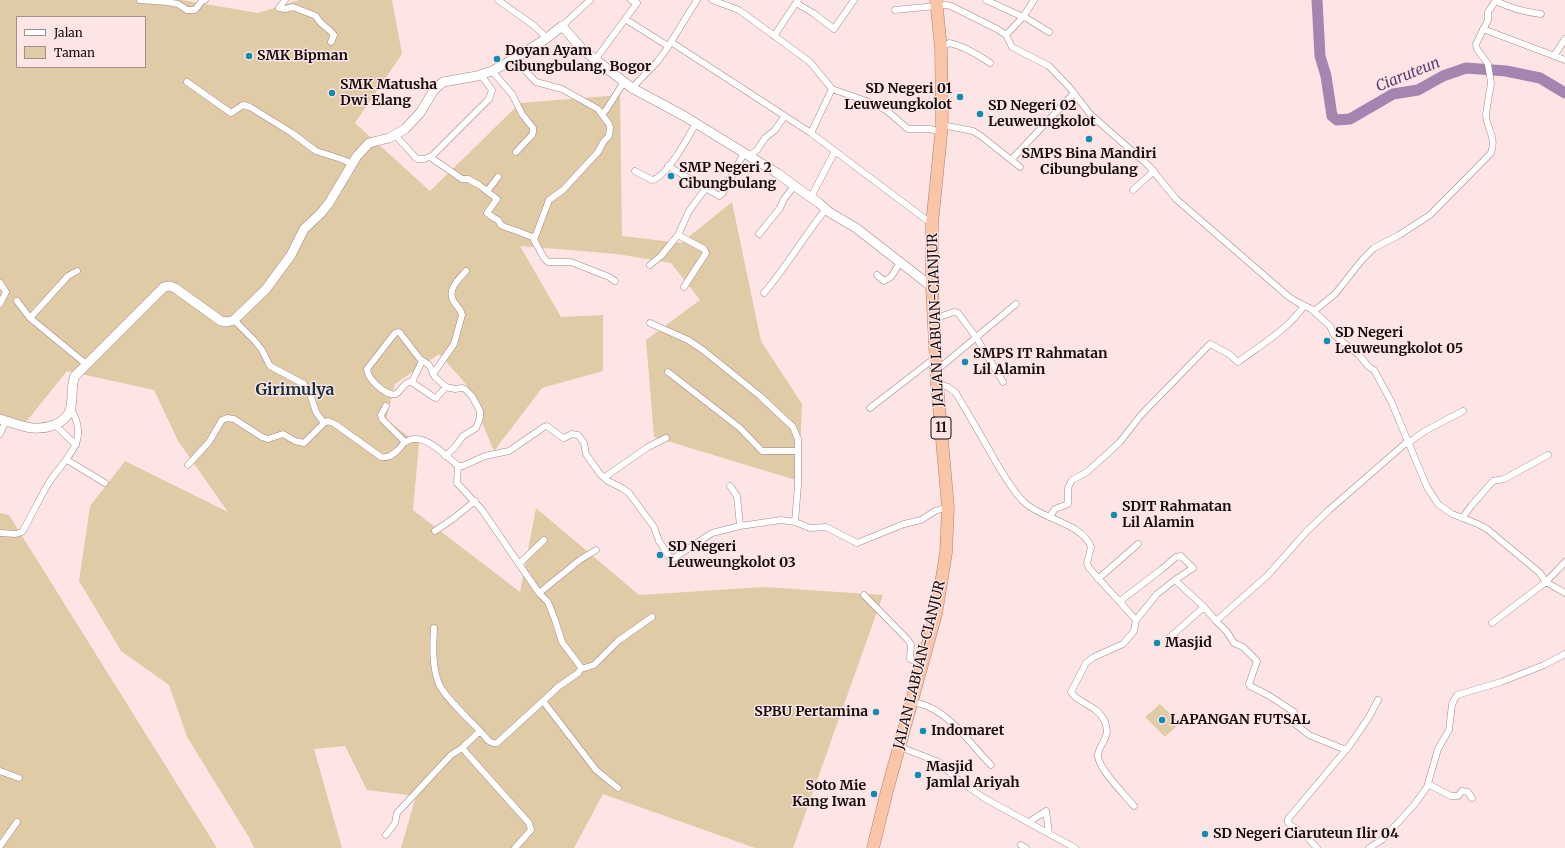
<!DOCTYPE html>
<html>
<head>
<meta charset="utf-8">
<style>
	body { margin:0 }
	#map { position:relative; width:1565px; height:848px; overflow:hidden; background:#fee5e5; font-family:Merriweather,serif }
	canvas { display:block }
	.legend { position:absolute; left:16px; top:16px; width:130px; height:52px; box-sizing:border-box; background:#fee5e5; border:1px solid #a18f8f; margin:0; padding:5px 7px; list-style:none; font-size:12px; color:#160d0d }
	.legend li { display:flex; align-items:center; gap:8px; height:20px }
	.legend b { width:20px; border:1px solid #a18f8f }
</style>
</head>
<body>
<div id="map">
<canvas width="1565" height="848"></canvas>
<ul class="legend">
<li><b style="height:5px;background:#fff"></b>Jalan</li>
<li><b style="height:11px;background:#e0cba7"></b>Taman</li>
</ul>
</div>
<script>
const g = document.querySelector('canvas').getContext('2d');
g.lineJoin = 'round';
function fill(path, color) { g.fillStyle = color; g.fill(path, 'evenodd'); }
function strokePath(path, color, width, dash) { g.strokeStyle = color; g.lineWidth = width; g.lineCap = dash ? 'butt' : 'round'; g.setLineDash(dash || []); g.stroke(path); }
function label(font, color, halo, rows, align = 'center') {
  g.font = font + ' Merriweather,serif'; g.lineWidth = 3; g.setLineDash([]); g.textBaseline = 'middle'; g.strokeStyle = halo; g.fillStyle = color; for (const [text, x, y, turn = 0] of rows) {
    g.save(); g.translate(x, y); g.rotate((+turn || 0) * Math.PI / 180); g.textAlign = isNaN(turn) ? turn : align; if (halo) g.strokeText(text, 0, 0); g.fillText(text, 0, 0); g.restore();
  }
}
const green = new Path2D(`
	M0 0H182L258 13 299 0H392L402 54 355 123 430 191 520 103 620 95 622 236 681 243 732 202 761 341 802 404 799 481 654 437 646 340 700 300 671 263 617 254 520 246 561 317 603 315V371L542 388 494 451 466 384 439 354 395 384 386 420 419 444 413 510 520 592 536 508 639 595 764 587 883 595 793 848H755L603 794 574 848H401L416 796 367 790 345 746 314 749 342 848H254L250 839 187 737 169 685 121 651 79 581 90 506 125 461 228 512 178 441 154 390 67 371 22 427 0 418ZM17 17H145V67H17Z
	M0 513 9 515 217 848H0Z
	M1160 704 1180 723 1165 737 1145 717Z`);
const river = new Path2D(`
	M1317 0 1320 56 1326 76 1332 116 1337 120 1350 119 1393 94 1418 90 1443 76 1466 68 1506 71 1540 78 1565 93`);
const street = new Path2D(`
	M140 0 167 2 178 4 187 10H195L202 1 205 0
	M285 0 279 8 285 9 293 7 316 16C320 25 328 27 334 35L331 42
	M498 0 533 25 547 38
	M712 0 739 10 810 62 832 89 872 103 886 110 908 129H930L941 132
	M986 0 1023 17
	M1496 1C1510 8 1525 12 1541 14
	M796 3 813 13 834 29 854 0
	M895 10 946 5 951 6 997 29 1006 35 1012 47 1049 66 1070 88 1090 114 1149 166 1176 199 1289 297 1297 302 1311 309 1330 326 1334 335 1359 355 1369 367 1374 370 1391 401 1427 487 1438 504 1452 514 1478 524 1487 529 1540 573 1546 582 1565 593
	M1023 16 1049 32
	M625 19 668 46
	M562 26 590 0
	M1483 29 1565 60
	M1006 35 1023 17 1034 0
	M774 36 798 0
	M671 42 811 133 932 224
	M941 48 949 43C964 46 977 54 990 63
	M1554 56 1565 39
	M514 59 536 82 562 89 598 109 609 124 610 128 609 136 604 141 598 152 563 190 549 200 534 240 544 258 548 262H571L609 277 615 281
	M595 60 637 3 631 0
	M492 71 512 94 522 114 533 128V132L532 135 516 152
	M187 82 231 113 243 105 250 107 292 133 316 151 341 159 353 164
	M632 88 657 62 666 50 697 0
	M602 114 606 110 624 82
	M942 125 973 131 981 136 1020 167
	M811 133 832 89
	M395 135 417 159H424L432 156 489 99 492 90 481 75
	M430 157 462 179H468L479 185 497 199 487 213 494 218 498 220 501 225 505 227 517 231 535 238
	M752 158 753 153 757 150 765 138 775 130 784 117
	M1011 160 1074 93
	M668 166 719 196 722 194 744 153
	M635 171 652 180C666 178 689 136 696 123
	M488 190 498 177
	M1133 190 1154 171
	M811 197 835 151
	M759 234 780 208 784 199 795 185
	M678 235 704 249 706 253 684 287
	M650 265 661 256 678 235 689 211 706 188
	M877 275 884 281 891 277 900 263
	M0 283 6 292 0 304
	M764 293C787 266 804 236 826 209
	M17 301 30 318 86 364
	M1314 311 1335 294 1362 260 1374 248 1399 235 1430 215 1491 153C1497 136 1486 129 1486 114L1491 83 1488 64 1477 49 1476 44 1488 20V12L1496 0
	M30 318 68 276 77 271
	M933 319 954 312 958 313 976 337 1003 382
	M234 320 254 340 262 350 270 366 304 384 310 394 316 412 324 423
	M650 323 688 340 703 350 760 396 793 427 798 439V485L795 522
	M937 370 1016 304
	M668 372 740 428 762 451H798
	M433 374 454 344 462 315C461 309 457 307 454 302 446 290 459 279 466 271
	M412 382 422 361
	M937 384 948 387 956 393C968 414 981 435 993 457 1002 472 1011 489 1024 502 1041 519 1082 523 1091 547L1087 563 1089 568 1136 620 1157 594 1175 580 1204 607 1216 621 1227 632 1234 643 1243 647 1257 661 1249 684 1250 686 1268 695 1294 712V723L1309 735 1346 750
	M386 406 381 415 382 419 405 442
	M870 408 936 357
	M55 425 76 445
	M0 434 6 421
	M1408 443 1425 431 1463 411
	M445 456 455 447 463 436 476 428 480 418V411L472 396 465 389 462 388 455 389 446 387 435 377 429 365 420 359 400 333 398 332 395 333 367 369C367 378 386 397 396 394 401 391 404 382 410 382 412 382 431 395 433 397L436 398 446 387
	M67 460 105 483
	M188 465 209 442 222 420 227 418 234 419 262 437 268 439 283 434 295 441 304 443 324 423 328 421 335 424 381 457C389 458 392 455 398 450 400 448 402 445 404 443 422 429 445 455 458 466H463L485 456 509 451 544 427 547 426 563 438H564L572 434 578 435 584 443 586 454 600 474 608 481 622 488 629 493 654 527 659 541 669 556 674 558 712 533 740 526 781 520 795 522 810 528 826 527 857 543 904 524 921 520 935 511 948 507
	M458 466 457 483 482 510 539 593 548 602 555 620 562 642 580 666 581 669 578 673 558 687 543 701 596 770 618 788
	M605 477 648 447 666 438
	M730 486 737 496 740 526
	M1049 517 1055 509 1068 504V488L1072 480 1087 472 1119 443 1141 415 1210 344 1229 354 1238 362C1261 345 1288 329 1304 306
	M1462 518 1472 505 1493 481 1504 479 1548 455
	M435 531 454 518 475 501
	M0 533 16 534 22 532C31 517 38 501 47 486 62 459 93 443 70 408
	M519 564 544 540
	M1098 579 1138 544
	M539 593 581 559 596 550
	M864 595 908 640 911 645 910 659 922 664
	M1120 601 1162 569 1176 557 1181 556 1193 568 1175 580
	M1216 621 1267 576 1307 531 1329 510 1407 442
	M1492 623 1546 582 1565 562
	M434 628C433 646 432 667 439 684 445 698 469 719 480 731
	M1169 638 1204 607
	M581 669 594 665 618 641 652 617
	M911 702C917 703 924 704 929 707 955 719 971 745 991 765
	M900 747 939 762 956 778 984 798 1075 848
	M462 748 529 823 531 830 515 848
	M0 771 19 778
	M1428 784 1451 796H1458L1462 791 1468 792 1472 798
	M1134 806C1126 796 1096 767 1098 754 1101 740 1111 738 1105 722 1097 704 1078 704 1071 692L1086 663 1094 657 1123 644 1134 631 1136 620
	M1029 822 1046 811 1049 833
	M386 835 395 823 397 813 451 755 462 748 480 731C485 736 489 745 497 743L543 701
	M1021 845 1026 848
	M0 846 17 822
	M1317 848 1306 836 1288 823V819L1350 745 1369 717 1378 700
	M1369 848 1383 839 1414 805 1427 787 1438 749 1449 730 1452 704 1457 695 1501 682 1544 665 1565 654`);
const secondary = new Path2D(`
	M0 419C11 422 22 427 33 428 47 429 65 424 70 410 74 399 70 387 75 376L164 287 170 286 175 288 221 321 227 322 234 320 266 289 291 255 304 229 321 213 329 203 357 156 369 143 389 138 405 129 420 113 434 90 443 82 477 76 492 71 514 59 547 38 562 26 583 50 632 88 684 116 777 173 803 192 819 203 829 212 856 228 932 287`);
const highway = new Path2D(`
	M873 848 887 791 936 614 946 553 948 507 937 384 932 287V224L942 125 941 48 936 0`);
const markers = [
	[249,56,4,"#138bae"],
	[497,59,4,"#138bae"],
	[332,93,4,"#138bae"],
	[960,97,4,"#138bae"],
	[980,114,4,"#138bae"],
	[1089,139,4,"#138bae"],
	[671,176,4,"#138bae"],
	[1327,341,4,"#138bae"],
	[965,362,4,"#138bae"],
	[1114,515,4,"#138bae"],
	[660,555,4,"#138bae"],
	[1157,643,4,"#138bae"],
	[876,712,4,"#138bae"],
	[1162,720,4,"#138bae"],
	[923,731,4,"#138bae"],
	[918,775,4,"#138bae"],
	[874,794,4,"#138bae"],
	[1205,834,4,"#138bae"]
];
const shields = [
	[941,428,20]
];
const shieldNames = [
	["11",941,428]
];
const poiNames = [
	["Doyan Ayam",505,51],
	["Cibungbulang, Bogor",505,67],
	["SMK Bipman",257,56],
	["SMK Matusha",340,85],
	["Dwi Elang",340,101],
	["SD Negeri 01",952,89,"right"],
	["Leuweungkolot",952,105,"right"],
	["SD Negeri 02",988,106],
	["Leuweungkolot",988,122],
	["SMPS Bina Mandiri",1089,154,"center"],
	["Cibungbulang",1089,170,"center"],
	["SMP Negeri 2",679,168],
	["Cibungbulang",679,184],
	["SD Negeri",1335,333],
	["Leuweungkolot 05",1335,349],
	["SMPS IT Rahmatan",973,354],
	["Lil Alamin",973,370],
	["SDIT Rahmatan",1122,507],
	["Lil Alamin",1122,523],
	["SD Negeri",668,547],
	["Leuweungkolot 03",668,563],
	["Masjid",1165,643],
	["SPBU Pertamina",868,712,"right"],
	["LAPANGAN FUTSAL",1170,720],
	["Indomaret",931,731],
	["Masjid",926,767],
	["Jamlal Ariyah",926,783],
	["Soto Mie",866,786,"right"],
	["Kang Iwan",866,802,"right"],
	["SD Negeri Ciaruteun Ilir 04",1213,834]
];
const streetNames = [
	["JALAN LABUAN-CIANJUR",936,320,-92],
	["JALAN LABUAN-CIANJUR",920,665,-76]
];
const waterNames = [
	["Ciaruteun",1408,75,-22]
];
const quarterNames = [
	["Girimulya",295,390]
];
fill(green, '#e0cba7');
strokePath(river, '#a485b0', 11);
strokePath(street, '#a38787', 7);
strokePath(secondary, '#a38787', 10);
strokePath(highway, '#aa8470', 13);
strokePath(street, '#fff', 6);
strokePath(secondary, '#fff', 9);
strokePath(highway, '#fac4a6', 12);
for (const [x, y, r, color] of markers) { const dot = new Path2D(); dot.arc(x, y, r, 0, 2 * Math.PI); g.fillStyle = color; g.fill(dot); strokePath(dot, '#fee5e5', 1.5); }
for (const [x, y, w] of shields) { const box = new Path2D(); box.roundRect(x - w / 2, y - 11, w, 22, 3); g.fillStyle = '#fee5e5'; g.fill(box); strokePath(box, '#160d0d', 1); }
label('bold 13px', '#160d0d', null, shieldNames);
label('bold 14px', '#160d0d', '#fee5e5', poiNames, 'left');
label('14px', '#160d0d', '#fee5e5', streetNames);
label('italic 15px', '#653b73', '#fee5e5', waterNames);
label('bold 16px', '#15323d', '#fee5e5', quarterNames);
</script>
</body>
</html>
